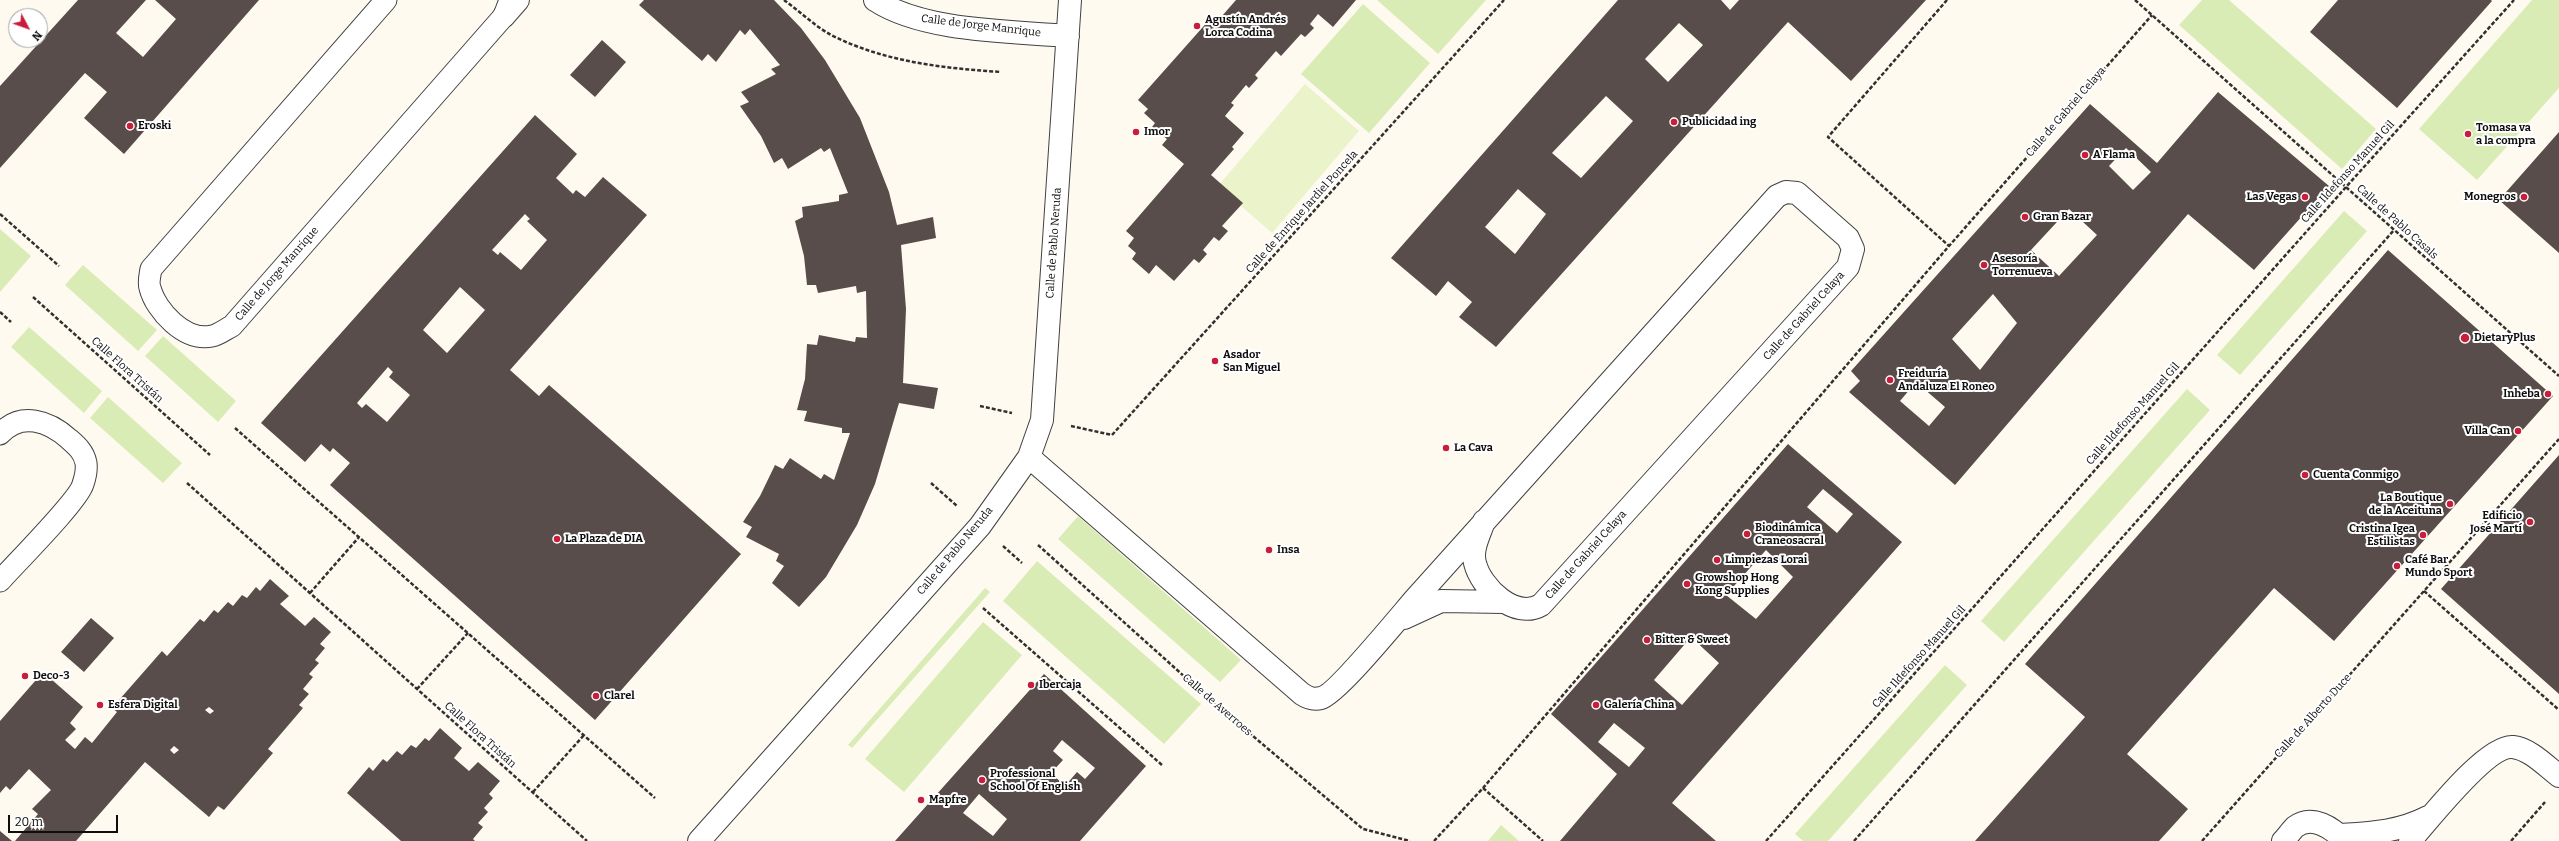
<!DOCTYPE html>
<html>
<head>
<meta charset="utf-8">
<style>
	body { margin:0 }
	#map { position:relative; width:2559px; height:841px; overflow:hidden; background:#fffaf0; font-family:Bitter,serif }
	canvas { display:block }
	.north { position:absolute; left:8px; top:8px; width:40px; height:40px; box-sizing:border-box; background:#fff; border:1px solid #9f9f9f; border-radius:50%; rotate:131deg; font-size:11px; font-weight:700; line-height:16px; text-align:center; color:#0e0e0e }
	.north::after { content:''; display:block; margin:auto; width:14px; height:18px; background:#c81d3b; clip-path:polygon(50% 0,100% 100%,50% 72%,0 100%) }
	.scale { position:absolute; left:8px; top:815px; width:110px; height:18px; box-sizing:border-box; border:2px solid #0e0e0e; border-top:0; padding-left:5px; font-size:12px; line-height:14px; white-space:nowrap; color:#0e0e0e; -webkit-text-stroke:3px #fff; paint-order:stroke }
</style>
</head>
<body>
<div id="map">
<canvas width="2559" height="841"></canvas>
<div class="north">N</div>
<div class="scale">20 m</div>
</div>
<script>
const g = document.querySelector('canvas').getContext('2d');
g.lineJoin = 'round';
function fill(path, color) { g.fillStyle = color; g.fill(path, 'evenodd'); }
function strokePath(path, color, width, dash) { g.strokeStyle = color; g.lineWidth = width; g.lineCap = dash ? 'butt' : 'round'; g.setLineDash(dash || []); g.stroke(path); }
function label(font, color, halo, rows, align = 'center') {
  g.font = font + ' Bitter,serif'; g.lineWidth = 4; g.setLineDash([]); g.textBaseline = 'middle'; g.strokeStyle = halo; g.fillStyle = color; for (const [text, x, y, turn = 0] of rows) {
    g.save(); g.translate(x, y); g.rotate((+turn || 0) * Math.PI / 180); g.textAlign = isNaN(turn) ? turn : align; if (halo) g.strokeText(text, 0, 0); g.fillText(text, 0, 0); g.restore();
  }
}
const green = new Path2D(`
	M1377 0H1486L1438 54Z
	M2202 0H2229L2376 129 2342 169 2179 25Z
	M2532 0H2559V88L2477 180 2419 129Z
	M1363 4 1430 63 1369 133 1301 74Z
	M2344 211 2367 231 2240 375 2217 355Z
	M0 229 31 256 0 292Z
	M83 265 157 330 138 351 65 285Z
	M29 327 102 391 84 413 11 347Z
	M163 336 236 401 218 422 145 356Z
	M2187 389 2210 410 2004 642 1981 621Z
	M108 397 182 463 163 483 90 418Z
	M1078 516 1241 660 1220 682 1058 539Z
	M1037 561 1201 704 1164 744 1003 601Z
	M985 588 990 592 852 748 848 745Z
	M983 622 1022 655 904 792 865 759Z
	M1945 665 1967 685 1828 841H1803L1795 834Z
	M1501 825 1519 841H1488Z`);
const pitch = new Path2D(`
	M1305 84 1359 131 1272 233 1218 186Z`);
const building = new Path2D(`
	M78 0H146L116 33 143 57 176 19 155 0H259L124 154 84 118 107 92 85 73 0 168V86Z
	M644 0H774L801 28 825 60 860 118 889 192 897 225 933 217 936 238 901 245 906 309 903 383 938 388 934 409 899 403 875 484 857 525 826 577 799 607 772 583 784 566 776 561 779 554 746 537 752 527 743 522 760 496 775 465 783 469 790 458 821 479 824 474 834 480 850 433H842V428L804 421 807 411 797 410 805 379 807 344 817 345 819 335 855 342 856 337 867 338 866 291 857 293 856 286 818 293 816 285H807L804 256 795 221 803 217 802 207 839 201V195L848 193 830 148 824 152 821 148 788 169 782 158 774 163 761 136 740 106 749 102 741 92 776 74 771 69 780 65 750 29 745 35 740 30 716 62 708 54 702 61 639 5Z
	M1236 0H1356L1333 27 1318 14 1310 24 1314 28 1305 37 1301 34 1281 56 1276 51 1255 75 1258 78 1249 88 1246 85 1231 103 1234 105 1225 116 1244 133 1232 147 1234 149 1211 175 1243 203 1222 226 1228 231 1219 241 1214 237 1203 250 1207 254 1199 263 1194 259 1174 281 1156 265 1149 274 1132 259 1136 253 1128 246 1134 238 1126 231 1184 164 1162 145 1167 139 1152 127 1155 123 1144 113 1148 109 1138 100 1210 19 1215 24Z
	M1618 0H1721L1730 10 1739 0H1926L1851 81 1788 22 1496 347 1459 317 1472 302 1448 281 1436 296 1391 258ZM1679 23 1703 45 1668 82 1645 59ZM1606 96 1633 121 1581 178 1552 153ZM1518 189 1546 214 1515 254 1485 227Z
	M2338 0H2491L2492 1 2397 108 2310 32Z
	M602 40 626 62 595 97 570 75Z
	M2218 92 2329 186 2254 270 2188 214 1955 485 1849 392 1860 381 1851 371 2090 104 2157 163ZM2126 148 2151 172 2133 190 2109 166ZM2069 209 2097 235 2059 276 2031 250ZM1993 294 2017 323 1980 370 1952 339ZM1916 382 1945 407 1929 426 1900 401Z
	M535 115 577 154 556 178 573 194 576 190 585 197 603 177 647 215 510 370 539 396 549 385 741 554 595 720 330 485 350 463 333 448 330 452 321 444 305 462 261 423ZM525 214 530 219 527 221 547 240 521 270 500 252 498 255 492 250ZM460 287 485 310 447 353 423 330ZM388 367 393 372 389 377 410 395 387 422 366 404 362 408 357 403Z
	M2559 132V253L2499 200Z
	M2388 250 2553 396 2334 641 2274 588 2127 754 2188 809 2159 841H1975L2085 717 2025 664Z
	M1788 444 1902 542 1672 803 1716 841H1560L1617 774 1551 714ZM1823 489 1853 514 1837 533 1807 507ZM1766 550 1793 577 1756 619 1726 595ZM1691 637 1719 663 1682 705 1654 680ZM1614 723 1645 748 1629 767 1598 742Z
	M2559 455V694L2441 589Z
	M270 579 289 596 280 604 305 626 314 617 331 632 320 644 325 648 315 660 319 663 309 674 313 677 303 689 309 694 299 705 303 708 268 749 273 753 224 810 218 806 209 817 145 762 76 841H15L38 814 32 809 51 790 29 769 10 790 6 786 0 793V721L43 672 83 707 70 723 76 729 65 740 75 749 85 737 92 743 117 712 112 708 162 651 167 656 200 619 204 622 214 610 218 613 228 602 233 606 242 595 247 598 256 587 260 591ZM209 707 214 711 210 714 205 710ZM174 746 179 750 174 754 170 750Z
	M91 618 114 638 84 672 61 652Z
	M1044 674 1146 766 1080 841H895ZM1062 740 1095 768 1085 779 1077 772 1065 786 1051 773 1063 760 1053 751ZM979 794 1007 819 993 836 963 813Z
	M440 728 462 748 454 758 469 771 478 762 500 781 489 794 493 798 484 808 488 812 478 823 483 827 473 839 475 841H401L347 793 369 767 373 771 383 759 387 762 397 751 402 755 411 745 416 748 425 738 429 741Z
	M0 831 12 841H0Z`);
const path = new Path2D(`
	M784 0C799 11 815 26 831 35 885 62 942 68 1001 72
	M1947 0 1828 137 1949 246
	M2135 0 2559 376
	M0 214 59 266
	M33 297 210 455
	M0 312 11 322
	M980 406 1012 413
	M1071 426 1112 435 1504 0
	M235 428 655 798
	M187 483 587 841
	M931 483 957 506
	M1038 545 1215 704 1363 829 1410 841
	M1003 546 1022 563
	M2424 591 2559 710
	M310 593 359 537
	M983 608 1162 765
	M417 689 468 633
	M1483 788 1543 841
	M533 792 584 735
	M1434 841 1483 788 1949 246 2152 15
	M1766 841 2346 187 2514 0
	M1854 841 2394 230
	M2202 841 2559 439
	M2511 841 2545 802`);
const service = new Path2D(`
	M386 0 151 269C150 275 148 283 150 288 156 311 185 342 212 336 218 335 226 329 232 326L504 16 510 0
	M0 434C21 411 49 421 69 439 77 446 84 452 86 463 87 470 85 478 83 484 79 500 15 564 0 581`);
const minor = new Path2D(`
	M875 0C924 32 1010 31 1068 36
	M504 16 518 0
	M1029 457 1302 694C1308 698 1313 700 1321 698 1336 695 1401 615 1415 599 1535 464 1656 330 1777 196L1786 192 1797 193 1848 238 1853 249 1848 267 1541 605C1515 620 1481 588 1475 563 1471 549 1480 534 1484 521
	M1404 618 1441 601 1504 602
	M2339 835C2371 833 2399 832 2428 817
	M699 841 980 526 1029 457 1042 420 1070 0
	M2283 841C2287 837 2291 831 2295 827 2312 814 2333 828 2344 841
	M2410 841C2428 821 2487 744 2513 747 2530 749 2546 766 2559 776`);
const markers = [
	[1197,26,4,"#c81d3b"],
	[1674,122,4,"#c81d3b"],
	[130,126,4,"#c81d3b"],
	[1136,132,4,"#c81d3b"],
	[2468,134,4,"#c81d3b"],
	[2085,155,4,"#c81d3b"],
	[2305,197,4,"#c81d3b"],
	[2524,197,4,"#c81d3b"],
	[2025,217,4,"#c81d3b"],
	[1984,265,4,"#c81d3b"],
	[2465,338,5,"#c81d3b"],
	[1215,361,4,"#c81d3b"],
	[1890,380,4,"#c81d3b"],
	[2548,394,4,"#c81d3b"],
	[2518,431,4,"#c81d3b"],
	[1446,448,4,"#c81d3b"],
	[2305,475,4,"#c81d3b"],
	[2450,504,4,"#c81d3b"],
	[2530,522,4,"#c81d3b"],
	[1747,534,4,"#c81d3b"],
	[2423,535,4,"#c81d3b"],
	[557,539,4,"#c81d3b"],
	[1269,550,4,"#c81d3b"],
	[1717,560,4,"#c81d3b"],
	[2397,566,4,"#c81d3b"],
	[1687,584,4,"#c81d3b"],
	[1647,640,4,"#c81d3b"],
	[25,676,4,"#c81d3b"],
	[1031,685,4,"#c81d3b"],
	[596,696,4,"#c81d3b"],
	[100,705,4,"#c81d3b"],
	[1596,705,4,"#c81d3b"],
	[982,780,4,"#c81d3b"],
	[921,800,4,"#c81d3b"]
];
const poiNames = [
	["Agustín Andrés",1205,20],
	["Lorca Codina",1205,33],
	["Publicidad ing",1682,122],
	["Eroski",138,126],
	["Tomasa va",2476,128],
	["a la compra",2476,141],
	["Imor",1144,132],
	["A Flama",2093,155],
	["Las Vegas",2297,197,"right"],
	["Monegros",2516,197,"right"],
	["Gran Bazar",2033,217],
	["Asesoría",1992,259],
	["Torrenueva",1992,272],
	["DietaryPlus",2474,338],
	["Asador",1223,355],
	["San Miguel",1223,368],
	["Freiduría",1898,374],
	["Andaluza El Roneo",1898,387],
	["Inheba",2540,394,"right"],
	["Villa Can",2510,431,"right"],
	["La Cava",1454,448],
	["Cuenta Conmigo",2313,475],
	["La Boutique",2442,498,"right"],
	["de la Aceituna",2442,511,"right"],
	["Edificio",2522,516,"right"],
	["José Martí",2522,529,"right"],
	["Biodinámica",1755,528],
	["Craneosacral",1755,541],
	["Cristina Igea",2415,529,"right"],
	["Estilistas",2415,542,"right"],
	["La Plaza de DIA",565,539],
	["Insa",1277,550],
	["Limpiezas Lorai",1725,560],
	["Café Bar",2405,560],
	["Mundo Sport",2405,573],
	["Growshop Hong",1695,578],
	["Kong Supplies",1695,591],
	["Bitter & Sweet",1655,640],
	["Deco-3",33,676],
	["Ibercaja",1039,685],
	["Clarel",604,696],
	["Esfera Digital",108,705],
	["Galería China",1604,705],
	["Professional",990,774],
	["School Of English",990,787],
	["Mapfre",929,800]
];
const streetNames = [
	["Calle de Jorge Manrique",981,26,7],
	["Calle de Gabriel Celaya",2066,112,-49],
	["Calle Ildefonso Manuel Gil",2348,172,-48],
	["Calle de Enrique Jardiel Poncela",1302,212,-48],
	["Calle de Pablo Casals",2397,222,42],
	["Calle de Pablo Neruda",1054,243,-86],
	["Calle de Jorge Manrique",277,274,-49],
	["Calle de Gabriel Celaya",1804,316,-48],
	["Calle Flora Tristán",127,370,42],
	["Calle Ildefonso Manuel Gil",2133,414,-48],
	["Calle de Pablo Neruda",955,551,-50],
	["Calle de Gabriel Celaya",1586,555,-48],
	["Calle Ildefonso Manuel Gil",1919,657,-48],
	["Calle de Averroes",1217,705,41],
	["Calle de Alberto Duce",2313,716,-48],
	["Calle Flora Tristán",480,735,42]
];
fill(green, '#d9ecb6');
fill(pitch, '#eaf3c9');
fill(building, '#584d4a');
strokePath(service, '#414141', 23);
strokePath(minor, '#414141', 24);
strokePath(path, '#303030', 2.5, [4, 2]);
strokePath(service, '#fff', 21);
strokePath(minor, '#fff', 22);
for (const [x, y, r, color] of markers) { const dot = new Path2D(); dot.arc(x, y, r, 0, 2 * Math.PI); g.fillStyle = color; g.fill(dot); strokePath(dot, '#fff', 1.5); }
label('bold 11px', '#0e0e0e', '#fff', poiNames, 'left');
label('11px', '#0e0e0e', '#fff', streetNames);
</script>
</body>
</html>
